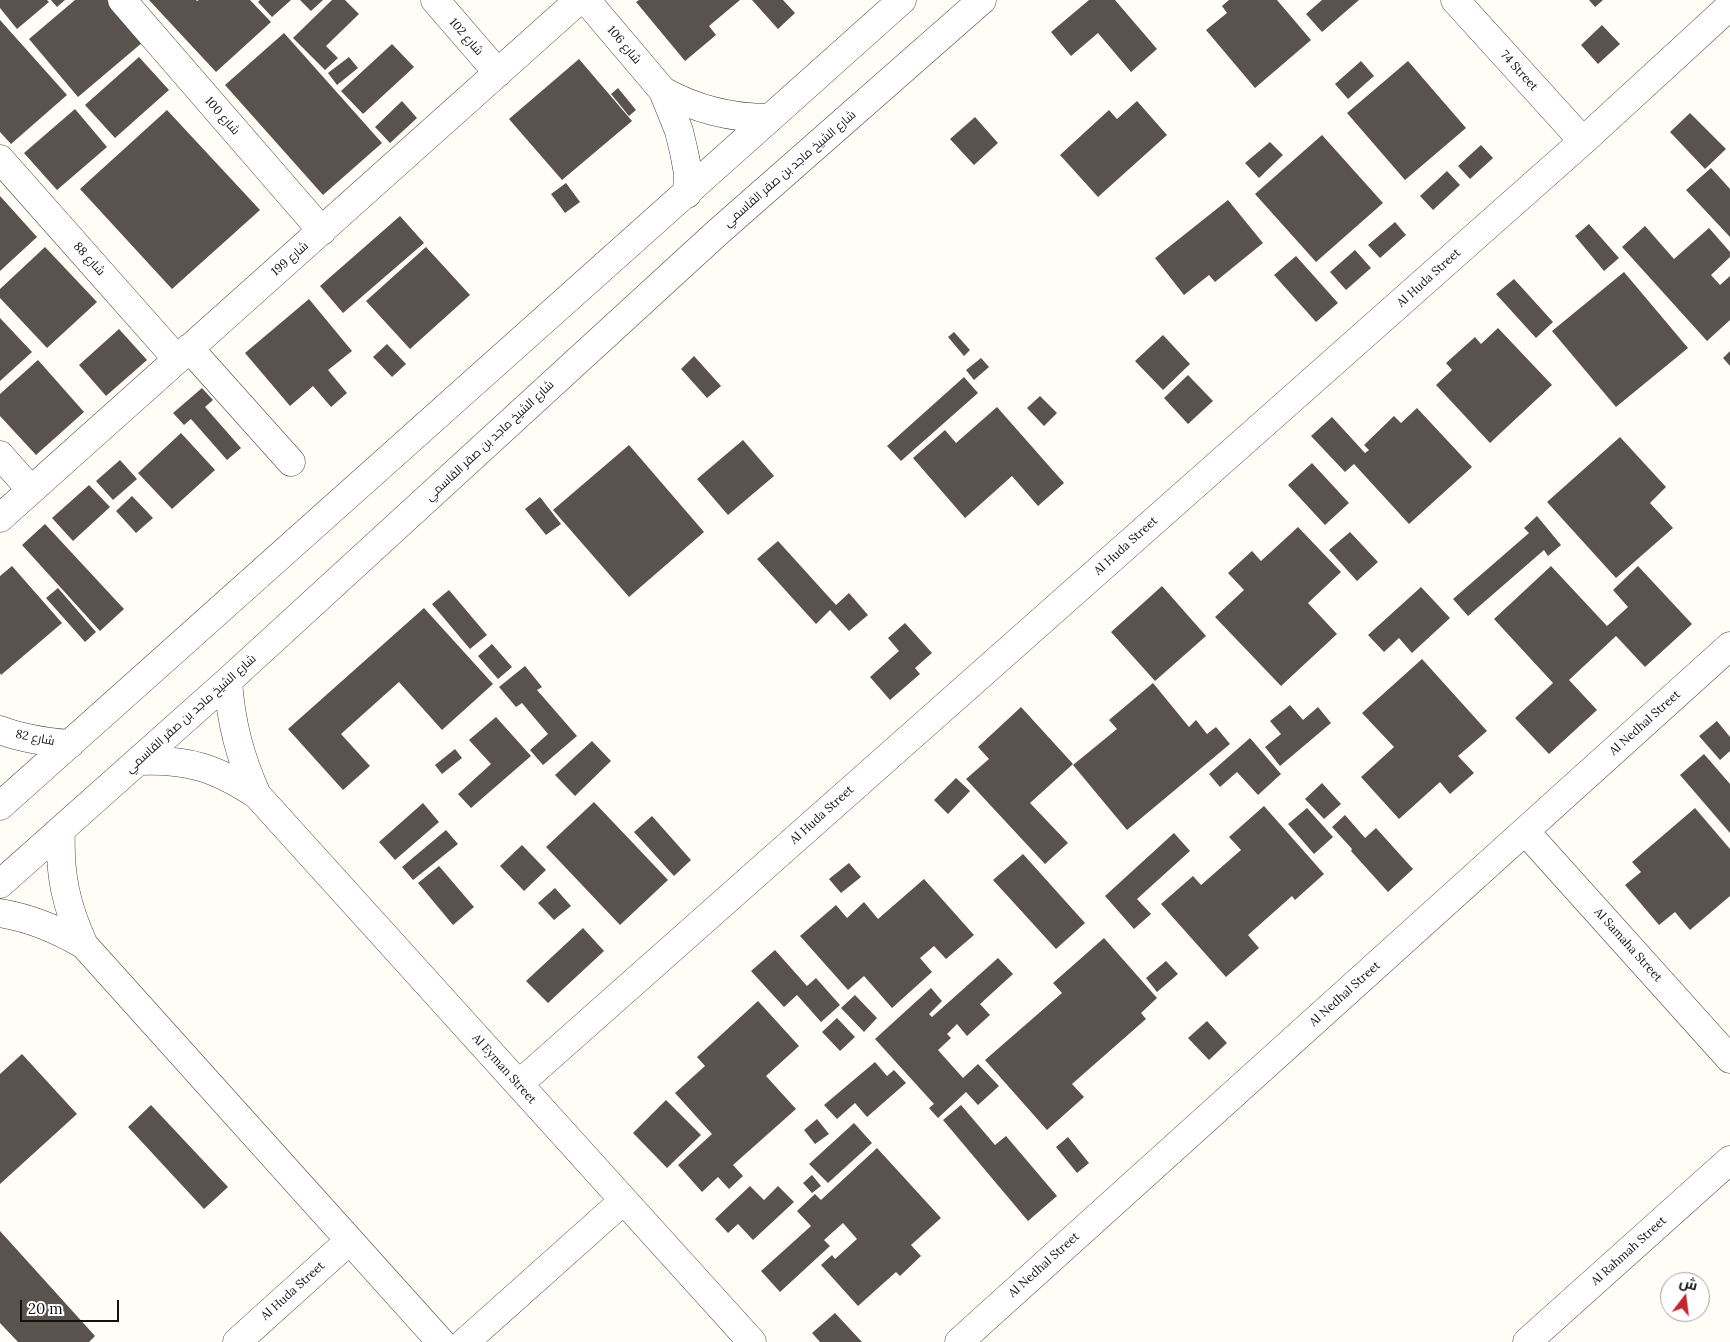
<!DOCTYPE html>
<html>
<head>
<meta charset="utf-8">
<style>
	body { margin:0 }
	#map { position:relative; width:1730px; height:1342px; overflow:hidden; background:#fffdf5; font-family:Lora,Cairo,serif }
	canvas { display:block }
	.north { position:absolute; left:1660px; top:1272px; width:50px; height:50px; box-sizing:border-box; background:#fff; border:1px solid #a0a0a0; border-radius:50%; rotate:15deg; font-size:14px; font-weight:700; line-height:20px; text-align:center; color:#111 }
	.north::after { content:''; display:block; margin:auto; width:18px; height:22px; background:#c4262e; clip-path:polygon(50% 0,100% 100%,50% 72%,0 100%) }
	.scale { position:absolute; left:20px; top:1300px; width:99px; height:22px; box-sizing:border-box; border:2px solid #111; border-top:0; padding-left:6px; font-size:15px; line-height:18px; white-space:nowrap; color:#111; -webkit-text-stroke:4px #fff; paint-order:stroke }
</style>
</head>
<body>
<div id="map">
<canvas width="1730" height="1342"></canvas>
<div class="north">ش</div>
<div class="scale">20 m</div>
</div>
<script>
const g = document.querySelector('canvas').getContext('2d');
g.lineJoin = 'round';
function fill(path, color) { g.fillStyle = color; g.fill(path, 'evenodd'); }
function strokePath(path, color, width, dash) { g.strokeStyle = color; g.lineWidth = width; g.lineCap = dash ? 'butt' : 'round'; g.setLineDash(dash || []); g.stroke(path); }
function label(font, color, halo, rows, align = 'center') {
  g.font = font + ' Lora,Cairo,serif'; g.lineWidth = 5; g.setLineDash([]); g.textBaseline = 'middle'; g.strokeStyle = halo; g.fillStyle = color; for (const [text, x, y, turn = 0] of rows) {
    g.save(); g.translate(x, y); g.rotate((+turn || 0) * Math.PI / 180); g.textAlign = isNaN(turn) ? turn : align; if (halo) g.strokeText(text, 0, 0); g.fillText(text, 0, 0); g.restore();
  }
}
const building = new Path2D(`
	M0 0H47L49 2 17 29 0 8Z
	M51 0H65L57 7Z
	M75 0H107L143 42 78 97 29 39Z
	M149 0H196L197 1 199 0H250L271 22 216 72Z
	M260 0H291L272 17 258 2Z
	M300 0H323L311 11Z
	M332 0H345L359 14 326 46 338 58 325 70 293 38Z
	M639 0H740L709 26 716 35 685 61 636 2Z
	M752 0H783L795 13 778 29Z
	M1089 0H1115L1157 49 1131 72 1098 33 1071 56 1051 32Z
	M1229 0H1277L1311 40 1255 88 1206 30 1227 13 1222 6Z
	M1322 0H1359L1322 32 1306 14Z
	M1589 0H1603L1595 7Z
	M0 20 67 95 11 144 0 132Z
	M1602 25 1620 44 1598 64 1581 45Z
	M284 33 382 143 323 195 225 85Z
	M392 44 414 67 363 114 341 91Z
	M139 57 169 90 115 138 85 105Z
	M349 57 358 68 337 85 328 73Z
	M579 59 632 121 562 180 509 119Z
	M1361 61 1374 76 1348 99 1335 84Z
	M1408 61 1466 128 1405 180 1347 113Z
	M618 88 636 110 629 116 611 94Z
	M402 101 417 118 390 143 375 127Z
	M1137 101 1167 135 1098 197 1060 155 1109 110 1117 119Z
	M75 109 107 147 57 190 24 153Z
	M167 110 260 210 172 289 80 189Z
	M1690 113 1726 149 1705 169 1670 132Z
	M975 117 998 143 974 165 950 139Z
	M1322 135 1383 203 1316 262 1255 194Z
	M1270 142 1283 155 1259 178 1245 163Z
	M1481 145 1493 158 1470 179 1458 166Z
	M1711 168 1730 189V237L1686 190Z
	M1447 171 1460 185 1433 210 1420 196Z
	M566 183 580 202 565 213 551 194Z
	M0 196 37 237 0 271Z
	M1228 200 1263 243 1215 282 1209 275 1184 295 1155 258Z
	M400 216 424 243 343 313 320 286Z
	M1395 222 1406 235 1380 258 1368 245Z
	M1589 224 1619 258 1604 271 1575 236Z
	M1645 226 1674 259 1709 228 1730 252V257L1711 275 1720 285 1730 276V320L1707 341 1622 247Z
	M45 247 97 302 47 348 0 298V289Z
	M426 247 470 295 410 349 366 301Z
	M1355 250 1371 268 1346 290 1330 272Z
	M1296 256 1338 303 1316 322 1274 275Z
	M1624 272 1688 348 1616 407 1552 331Z
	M1514 279 1553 322 1536 338 1496 294Z
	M309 299 352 351 328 370 347 393 331 407 313 386 290 406 245 353Z
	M0 318 32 352 0 381Z
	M1498 328 1552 385 1490 443 1436 385 1452 370 1446 363 1475 337 1481 344Z
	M119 329 147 360 106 396 79 365Z
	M954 332 970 350 964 356 948 337Z
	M1163 335 1190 364 1163 390 1135 361Z
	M387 344 406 364 392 377 373 357Z
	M1730 351V366L1723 358Z
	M694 356 721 386 707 398 681 369Z
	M981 358 989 367 974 380 966 370Z
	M38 360 84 412 36 455 0 416V394Z
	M1188 375 1213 401 1188 424 1164 398Z
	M964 377 978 393 901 461 887 446Z
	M202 388 213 400 205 407 241 448 227 460 191 419 184 425 173 413Z
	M1040 396 1057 413 1044 426 1027 408Z
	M997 407 1064 483 1038 506 1012 476 965 518 913 458 945 430 956 443Z
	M1417 408 1472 467 1409 524 1354 464 1345 472 1311 436 1332 417 1365 453 1369 450 1364 445 1394 416 1401 423Z
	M181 433 215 470 172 509 138 473Z
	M1620 437 1666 487 1650 503 1673 528 1616 578 1547 502Z
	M743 440 774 476 728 515 697 479Z
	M629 445 704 532 629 597 553 510Z
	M120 460 137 479 113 500 96 481Z
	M1312 463 1349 503 1325 525 1288 485Z
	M89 485 110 507 73 541 52 518Z
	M132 496 153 518 136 533 116 511Z
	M540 497 561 524 546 535 525 509Z
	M1537 516 1561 545 1548 556 1544 550 1468 616 1453 599 1529 533 1524 528Z
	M45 524 124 609 100 631 22 545Z
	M1298 527 1341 572 1308 603 1337 634 1281 686 1215 617 1244 590 1228 573 1252 551 1261 561Z
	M1350 532 1378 562 1357 581 1329 550Z
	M778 541 836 605 849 593 868 615 849 631 830 610 816 624 757 559Z
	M12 566 62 623 1 675 0 673V576Z
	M1551 566 1607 626 1628 607 1613 590 1638 566 1692 624 1645 667 1616 636 1569 680 1597 710 1549 754 1515 718 1553 683 1494 619Z
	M1162 586 1206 636 1155 681 1111 632Z
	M1421 587 1450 618 1412 653 1399 638 1384 652 1368 635Z
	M58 588 96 632 85 642 46 598Z
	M449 590 487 635 470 649 432 604Z
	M424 608 493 684 442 730 399 682 341 734 370 766 343 790 288 729Z
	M905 623 932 653 915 668 920 674 890 700 870 677 899 651 888 638Z
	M492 644 512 667 498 679 478 656Z
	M1422 659 1487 731 1458 756 1474 773 1450 794 1440 782 1399 819 1361 777 1394 747 1362 713Z
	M525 666 542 687 537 690 577 736 543 765 530 750 548 734 522 703 516 707 499 687Z
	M1153 683 1189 727 1196 720 1207 734 1216 727 1230 744 1127 830 1073 765 1117 729 1109 720Z
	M1290 705 1303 720 1318 707 1331 723 1280 766 1265 747 1281 734 1270 721Z
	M1021 707 1073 764 1030 803 1068 843 1045 864 966 779 989 759 978 747Z
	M496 717 531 756 471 808 458 794 491 764 469 740Z
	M1717 721 1730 737V751L1720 760 1699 736Z
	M1250 738 1281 774 1258 795 1237 772 1220 787 1209 774Z
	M592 741 611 761 575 796 555 775Z
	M455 749 462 758 442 774 435 765Z
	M1704 754 1730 784V833L1680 775Z
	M956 778 970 791 948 814 934 800Z
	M1322 783 1341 804 1324 819 1305 799Z
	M594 802 668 880 620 925 546 847Z
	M423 803 439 822 395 860 379 842Z
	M1264 806 1324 874 1295 900 1292 896 1248 935 1259 948 1226 977 1161 904 1193 876 1201 885 1241 850 1229 837Z
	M1307 808 1333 837 1314 854 1288 824Z
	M1695 808 1730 849V896L1690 930 1675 912 1659 925 1625 885 1641 872 1632 862Z
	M1345 815 1365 838 1376 828 1413 869 1388 892 1351 851 1352 849 1332 827Z
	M652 816 691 860 674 876 634 832Z
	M446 830 458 844 413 880 402 867Z
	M1174 833 1190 851 1137 899 1151 914 1134 929 1105 896Z
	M522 845 546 870 524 891 500 866Z
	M1023 854 1085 923 1056 949 993 880Z
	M849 863 861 877 841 893 829 879Z
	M439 866 474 907 453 925 418 883Z
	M924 879 974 935 946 959 934 946 920 958 932 972 892 1008 864 976 848 990 800 936 836 905 847 918 864 902 878 919Z
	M555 888 571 906 554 920 538 903Z
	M583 928 604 951 548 1003 526 981Z
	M1104 938 1157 998 1141 1013 1146 1019 1072 1084 1084 1097 1047 1130 985 1060 1062 993 1053 983Z
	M775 950 807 986 816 978 840 1005 821 1022 797 995 784 1007 751 971Z
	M998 958 1013 974 980 1004 990 1015 967 1036 957 1024 947 1034 951 1038 938 1050 963 1078 978 1064 999 1086 978 1105 966 1092 938 1118 929 1108 934 1104 875 1039 931 988 942 1001 929 1014 932 1017Z
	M1166 961 1178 974 1157 992 1146 978Z
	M855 995 877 1018 864 1032 841 1008Z
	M758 1001 799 1046 766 1076 796 1109 733 1165 743 1176 729 1189 718 1177 702 1192 678 1165 712 1134 675 1093 705 1066 697 1057Z
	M837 1018 855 1037 840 1051 822 1032Z
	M1207 1021 1227 1043 1209 1060 1188 1038Z
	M22 1054 77 1114 0 1184V1074Z
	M875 1062 887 1076 894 1070 906 1083 867 1117 855 1103 837 1119 824 1105Z
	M666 1100 701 1135 667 1168 633 1133Z
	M151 1105 228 1187 204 1209 128 1127Z
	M961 1105 995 1145 1006 1136 1057 1196 1028 1221 943 1120Z
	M817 1119 829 1134 815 1144 804 1130Z
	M854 1123 872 1143 828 1183 809 1164Z
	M1068 1137 1089 1163 1077 1173 1056 1147Z
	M877 1148 941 1218 911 1245 921 1256 900 1276 896 1272 858 1306 821 1265 832 1255 835 1259 857 1239 843 1223 824 1240 830 1246 780 1292 761 1271 811 1226 797 1211 815 1194 821 1200Z
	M812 1175 821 1186 812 1193 803 1183Z
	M750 1186 764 1200 778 1186 794 1202 753 1240 738 1224 728 1233 715 1219Z
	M0 1231 95 1336 89 1342H18L0 1323Z
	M835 1313 862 1342H820L812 1333Z`);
const minor = new Path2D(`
	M122 0 322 231
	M435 0 498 73
	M586 0 663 91 679 131 684 152 688 173 687 194
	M1455 0 1583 141
	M663 91C697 110 731 118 769 118
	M0 159 177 359
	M189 348 291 462
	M0 455 31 490
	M0 518 579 0
	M228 681C231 723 240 757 257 795
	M0 730C23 739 46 742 70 744
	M139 761C188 759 216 768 257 795L752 1342
	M0 806 902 0
	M61 830C59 874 66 906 84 945L441 1342
	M1525 831 1730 1059
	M0 884 228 681 718 232 982 0
	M0 913C31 918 57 929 84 945
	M519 1084 1583 141 1730 6
	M237 1342 349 1241
	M465 1342 623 1201
	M959 1342 1730 646
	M1527 1342 1730 1160`);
const streetNames = [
	["شارع 102",466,37,49],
	["شارع 106",624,45,50],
	["74 Street",1519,71,48],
	["شارع 100",222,116,49],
	["شارع الشيخ ماجد بن صقر القاسمي",790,169,-41],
	["شارع 88",89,259,48],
	["شارع 199",290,259,-41],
	["Al Huda Street",1429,278,-42],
	["شارع الشيخ ماجد بن صقر القاسمي",490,441,-43],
	["Al Huda Street",1126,546,-42],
	["شارع الشيخ ماجد بن صقر القاسمي",191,714,-42],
	["Al Nedhal Street",1645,723,-42],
	["شارع 82",35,738,11],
	["Al Huda Street",822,815,-42],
	["Al Samaha Street",1628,945,48],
	["Al Nedhal Street",1345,994,-42],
	["Al Eyman Street",504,1069,48],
	["Al Rahmah Street",1629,1251,-42],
	["Al Nedhal Street",1044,1265,-42],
	["Al Huda Street",293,1291,-42]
];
fill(building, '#5a524d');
strokePath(minor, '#444', 29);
strokePath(minor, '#fff', 28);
label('12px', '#111', '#fff', streetNames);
</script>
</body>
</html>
